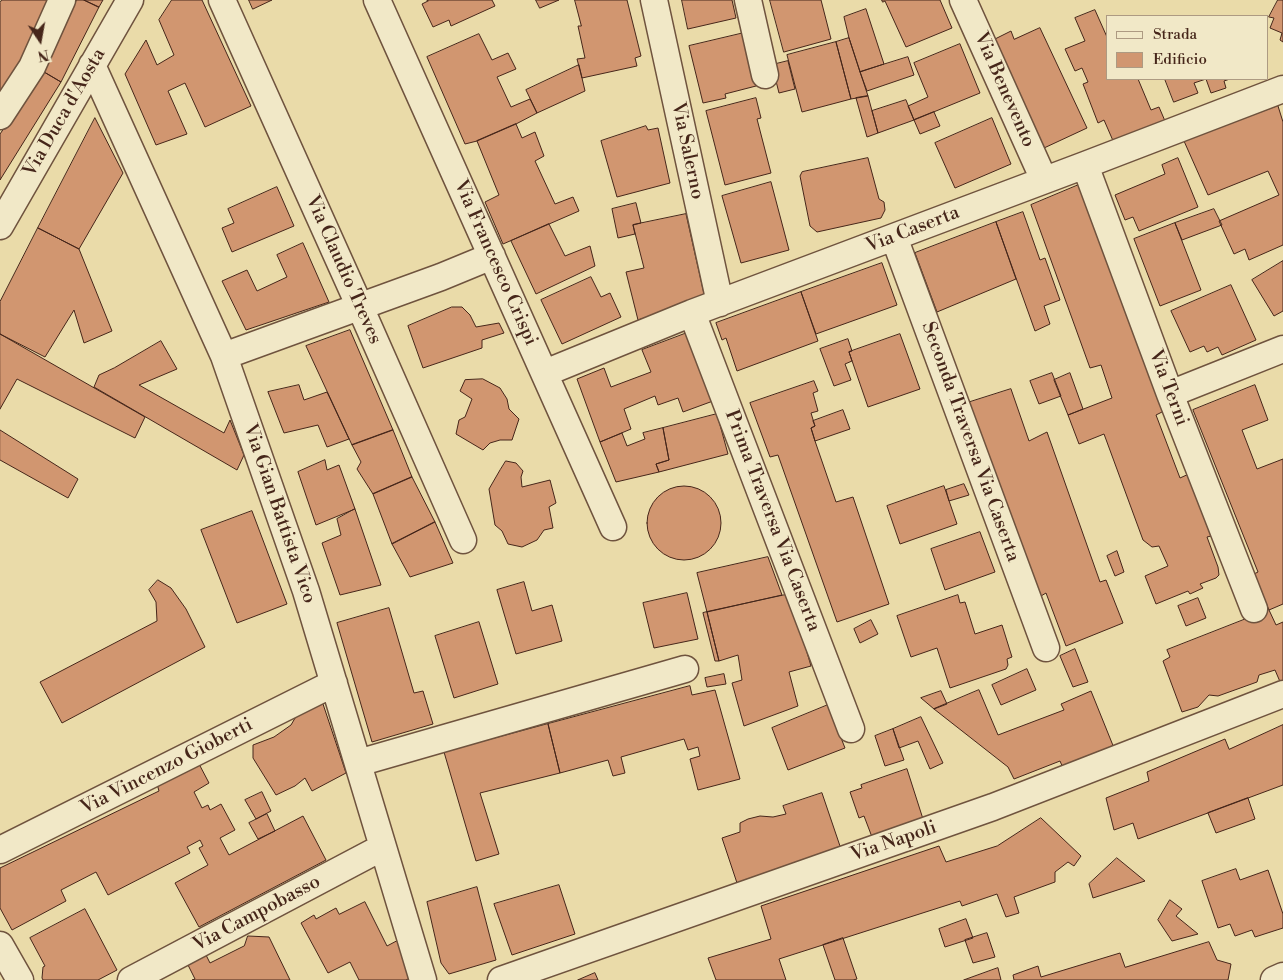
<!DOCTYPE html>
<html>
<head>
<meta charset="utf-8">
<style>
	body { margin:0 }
	#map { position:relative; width:1283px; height:980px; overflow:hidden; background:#eadba9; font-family:"Libre Bodoni",serif }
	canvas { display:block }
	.legend { position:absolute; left:1106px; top:15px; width:162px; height:65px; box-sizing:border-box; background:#f1e8c7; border:1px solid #ad9a82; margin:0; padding:6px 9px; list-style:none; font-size:15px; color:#46261a }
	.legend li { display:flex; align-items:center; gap:10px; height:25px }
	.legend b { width:25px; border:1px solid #ad9a82 }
	.north { position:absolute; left:15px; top:15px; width:50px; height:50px; -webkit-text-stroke:4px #f1e8c7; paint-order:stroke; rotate:168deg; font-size:14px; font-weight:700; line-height:20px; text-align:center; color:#46261a }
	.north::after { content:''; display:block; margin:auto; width:18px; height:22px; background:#46261a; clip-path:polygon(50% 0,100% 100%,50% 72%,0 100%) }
</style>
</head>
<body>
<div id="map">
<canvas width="1283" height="980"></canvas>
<ul class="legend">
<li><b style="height:6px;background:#f1e8c7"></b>Strada</li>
<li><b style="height:14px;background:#d19670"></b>Edificio</li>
</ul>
<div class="north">N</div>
</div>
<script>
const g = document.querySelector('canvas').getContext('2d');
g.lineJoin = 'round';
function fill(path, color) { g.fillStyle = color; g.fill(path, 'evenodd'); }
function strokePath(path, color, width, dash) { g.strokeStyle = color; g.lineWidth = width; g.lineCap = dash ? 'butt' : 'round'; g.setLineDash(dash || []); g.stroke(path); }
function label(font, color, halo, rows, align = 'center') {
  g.font = font + ' "Libre Bodoni",serif'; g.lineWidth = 4; g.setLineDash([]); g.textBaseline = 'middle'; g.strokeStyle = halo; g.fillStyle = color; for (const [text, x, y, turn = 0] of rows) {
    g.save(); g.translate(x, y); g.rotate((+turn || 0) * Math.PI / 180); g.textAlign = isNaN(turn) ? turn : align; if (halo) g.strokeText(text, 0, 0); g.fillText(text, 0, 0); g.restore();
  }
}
const building = new Path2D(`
	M2 0H48L25 59 0 103V3Z
	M77 0H84L99 7 61 82 39 69Z
	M84 0H103L99 7Z
	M172 0H202L251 106 205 127 185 83 168 91 187 134 156 145 125 74 146 40 157 65 174 55 159 20Z
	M249 0H272L253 9Z
	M427 0H492L495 6 451 26 449 20 433 27 422 4 428 1Z
	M536 0H559L540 8Z
	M575 0H627L641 56 635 58 637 66 582 78 577 59 585 58 578 26H581Z
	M682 0H732L736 18 688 29Z
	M770 0H821L831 39 784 52Z
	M882 0H940L952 28 906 47 885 1 883 2Z
	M1278 0H1283V42L1280 40 1282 33 1270 28 1274 18 1269 17Z
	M866 9 884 64 860 72 849 38 844 17Z
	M1095 10 1107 37V79H1138L1151 110 1159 107 1165 121 1114 143 1104 120 1098 123 1083 84 1088 82 1082 68 1075 71 1065 49 1085 41 1075 18Z
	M1040 28 1087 128 1044 148 993 40 1011 31 1014 39Z
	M744 33 756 86 725 94 726 98 703 103 689 46Z
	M479 34 492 60 508 53 516 69 497 77 511 107 530 99 537 113 516 124 477 141 465 144 427 57Z
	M849 38 868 96 851 99 836 42Z
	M836 42 851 99 802 112 787 55Z
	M960 44 980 93 914 120 908 106 928 97 914 63Z
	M908 57 914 75 867 91 860 72Z
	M788 61 795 89 779 93 772 65Z
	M579 65 585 91 537 113 526 90Z
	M39 69 61 82 0 180V134L21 104Z
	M1165 79H1230L1224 81 1226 88 1211 93 1206 79 1194 83 1198 93 1174 102Z
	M868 96 878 133 867 137 856 98Z
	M756 98 761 118 757 119 771 173 725 185 706 111Z
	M906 100 914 120 878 133 872 111Z
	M1278 106 1283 122V245L1249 260 1245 249 1234 254 1219 221 1279 195 1268 171 1208 195 1184 141Z
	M934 112 940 126 920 134 914 120Z
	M95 118 123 173 79 249 38 228Z
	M992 118 1011 164 955 188 935 143Z
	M516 124 522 138 535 132 544 156 535 161 555 204 573 197 579 211 503 244 485 202 499 195 477 141Z
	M646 126 648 130 658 128 670 183 617 197 601 141Z
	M868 158 879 199 884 202 885 210 881 218 817 232 810 226 800 176 802 172Z
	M1178 158 1198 207 1139 231 1133 217 1125 220 1115 195 1165 174 1162 165Z
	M771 182 789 250 741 263 722 196Z
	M1081 184 1166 410 1156 415 1180 478 1191 473 1207 514 1203 515 1211 536 1207 537 1218 567 1219 575 1216 578 1200 584 1203 588 1190 594 1188 591 1156 604 1145 576 1168 566 1159 546 1152 547 1143 540 1104 434 1079 444 1068 415 1112 398 1101 365 1090 368 1031 205Z
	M277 187 294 226 232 252 222 228 234 223 228 209Z
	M636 203 641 223 633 225 635 234 618 238 612 209Z
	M1214 209 1222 225 1182 240 1175 223Z
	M1023 212 1040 260 1045 258 1060 300 1044 306 1050 324 1035 331 996 222Z
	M686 214 705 298 638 320 626 272 644 268 633 225Z
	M996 222 1016 279 937 312 915 253Z
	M1175 223 1201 290 1160 306 1134 239Z
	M549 224 565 256 590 246 595 266 536 294 511 241Z
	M38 228 79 249 112 331 84 343 74 310 45 357 0 334V302Z
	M303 243 329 302 246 330 222 281 247 270 257 291 287 277 277 255Z
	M1283 261V311L1274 316 1252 280Z
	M882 263 897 305 816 334 801 292Z
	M591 277 601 297 610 293 621 317 562 344 541 300Z
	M1231 285 1256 340 1222 355 1218 347 1207 352 1204 346 1190 352 1171 311Z
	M801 292 818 341 737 371 726 338 722 340 716 323Z
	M452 307H462L470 315 476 327 499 323 504 333 482 340V348L423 368 408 326Z
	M350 330 393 430 352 445 306 346Z
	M687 333 713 401 683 412 678 398 658 405 655 396 624 409 631 429 600 442 577 379 604 368 611 387 651 372 642 350Z
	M0 334 145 417 135 438 17 379 0 409Z
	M900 334 920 389 868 407 849 352Z
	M848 339 852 351 849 352 852 361 845 364 851 380 834 386 820 349Z
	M161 341 177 369 139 385 224 433 230 420 244 455 237 470 94 387 99 375 114 368Z
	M1052 373 1061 396 1039 404 1030 381Z
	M1070 373 1083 409 1068 415 1054 380Z
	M483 379 500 388 507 399 509 409 519 419 512 440H500L490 443 483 450 456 434 459 420 465 417 472 399 460 391 465 380Z
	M814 381 818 391 813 393 818 411 811 413 815 426 811 428 815 441 836 502 853 497 889 604 837 622 778 455 770 457 750 403Z
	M299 385 304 400 327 392 349 439 327 447 318 425 284 433 268 392Z
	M1255 385 1268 420 1242 430 1257 469 1283 459V604L1269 610 1254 574 1258 572 1193 410Z
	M1011 389 1029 441 1047 432 1100 582 1106 580 1123 623 1066 646 1046 593 1041 596 1016 529 1013 531 967 403Z
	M843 410 850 429 815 441 811 428 815 426 813 421Z
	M717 414 728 454 659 472 656 464 669 460 663 428Z
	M663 428 669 460 656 464 659 472 616 482 600 442 622 433 627 446 645 439 643 433Z
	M0 430 78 479 68 498 0 460Z
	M393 430 412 477 373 494 357 469 361 462 352 445Z
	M325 460 327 470 339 465 355 509 316 525 298 472Z
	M506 461 516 463 523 471 521 477 522 487 550 480 556 503 549 507 553 528 544 530 537 540 522 547 508 544 502 531 495 525 489 489 500 470Z
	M412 477 435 522 392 544 373 494Z
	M964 484 969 495 949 501 946 490Z
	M944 486 957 524 900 544 887 506Z
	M647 523a37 37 0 1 1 74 0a37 37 0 1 1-74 0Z
	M355 509 381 585 340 595 322 543 341 535 337 519Z
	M252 511 287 604 237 623 201 530Z
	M435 522 453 563 410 577 392 544Z
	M980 532 995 572 945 590 931 549Z
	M1117 551 1124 572 1115 576 1107 556Z
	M768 557 782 595 707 612 697 573Z
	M158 580 171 588 186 609 205 647 62 723 40 682 157 621 156 602 149 590Z
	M524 582 532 611 552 605 562 641 516 654 497 590Z
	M687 593 698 639 654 648 643 603Z
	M790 594 811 666 789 672 798 706 744 726 732 683 742 680 738 655 719 661 707 612Z
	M958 595 960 603 965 602 975 634 1002 625 1012 657 1007 659 1008 665 1006 669 950 688 937 648 911 657 897 616Z
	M1198 598 1206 618 1186 626 1178 606Z
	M389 608 414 693 423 691 433 724 372 742 337 623Z
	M1269 610 1276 625 1283 622V683L1281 684 1275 670 1259 675 1257 682 1218 696 1209 695 1198 707 1182 712 1163 661 1170 657 1167 650Z
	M707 612 719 661H715L703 613Z
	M871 620 878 634 860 643 854 629Z
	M479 622 498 684 454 698 435 636Z
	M1075 649 1088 682 1073 687 1060 656Z
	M1027 669 1036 690 1001 705 992 685Z
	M724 674 726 684 707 687 705 678Z
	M690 686 692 695 715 690 740 779 698 790 690 759 700 756 698 747 688 750 684 739 621 757 625 773 613 776 608 760 560 773 548 724Z
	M979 690 998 735 1064 710 1061 704 1091 691 1114 748 1063 768 1060 761 1014 779 1008 767 934 709Z
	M941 691 947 704 934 709 921 698Z
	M322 701 346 773 312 791 305 778 295 786 276 795 253 758V745L274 737 291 725 298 713Z
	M828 705 845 748 788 770 772 728Z
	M921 717 943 763 930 769 918 741 899 748 893 729Z
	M548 724 560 773 480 793 499 854 476 861 444 752Z
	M1283 725V785L1138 839 1133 823 1114 830 1106 798 1149 781 1147 772 1225 739 1229 749Z
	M893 729 904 760 885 766 875 736Z
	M198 762 209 783 194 792 202 808 208 805 210 810 221 804 235 830 220 838 229 855 303 816 326 860 199 927 175 883 208 865 199 848 203 846 200 840 187 847 190 853 108 895 96 872 61 890 66 901 12 930 0 908V868L159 791 157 784Z
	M907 769 923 819 872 837 864 816 859 818 850 792 862 788 861 785Z
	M262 792 271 811 256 819 245 800Z
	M822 793 841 849 737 883 722 838 740 832V823L748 819 760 816 773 817 786 814 783 806Z
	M1248 798 1255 819 1216 833 1208 813Z
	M267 814 275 831 258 839 249 823Z
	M1041 818 1081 856 1074 866 1068 862 1055 872V882L1014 897 1019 913 1006 917 997 894 962 906 960 901 779 959 786 980H716L708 958 771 939 761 906 939 846 946 862 997 846Z
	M1117 858 1145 881 1093 898 1089 884Z
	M1236 869 1240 880 1268 870 1283 914V928L1255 937 1252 930 1235 936 1230 924 1218 928 1202 881Z
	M559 885 575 934 512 955 494 904Z
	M477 887 496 960 449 974 441 963 427 902Z
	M1170 900 1182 909 1176 916 1198 934 1172 941 1158 920Z
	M365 902 387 946 404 937 410 978 406 980H359L350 962 328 973 301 923 314 915 316 919 336 908 339 914Z
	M85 909 117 970 98 980H43L42 978 43 967 45 966 30 938Z
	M966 919 973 938 945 947 939 929Z
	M987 933 995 957 973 963 965 940Z
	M248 936 269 937 290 980H192L195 979 187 963 206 955 210 963 244 946Z
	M843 938 857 979 853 980H835L823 945Z
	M1209 942 1217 960 1231 964 1228 980H1014L1013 975 1038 966 1041 977 1120 953 1125 967Z
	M998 968 1001 980H964Z
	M595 973 598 980H578Z`);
const street = new Path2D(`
	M222 0 360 307 463 540
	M377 0 613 527
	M654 0 720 303
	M748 0 765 75
	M963 0 1044 180
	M92 65 224 356 306 591 423 980
	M0 116 32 67 62 0
	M1085 165 1170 394 1254 609
	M0 226 130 0
	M894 237 1046 648
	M692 313 851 729
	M224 356 441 277 492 256
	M545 373 692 313 1085 165 1283 89
	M1170 394 1283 349
	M358 763 685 669
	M0 850 334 683
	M0 945 20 980
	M131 980 383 847
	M501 980 993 807 1283 694
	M1274 980 1283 976`);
const streetNames = [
	["Via Benevento",1004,90,66],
	["Via Duca d'Aosta",65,113,-60],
	["Via Salerno",687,151,78],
	["Via Caserta",913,230,-21],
	["Via Francesco Crispi",495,263,66],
	["Via Claudio Treves",343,270,66],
	["Via Terni",1168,388,69],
	["Seconda Traversa Via Caserta",970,442,70],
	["Via Gian Battista Vico",279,514,71],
	["Prima Traversa Via Caserta",772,521,69],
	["Via Vincenzo Gioberti",167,767,-27],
	["Via Napoli",894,842,-19],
	["Via Campobasso",257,914,-28]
];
fill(building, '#d19670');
strokePath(building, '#46261a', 1);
strokePath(street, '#6f533e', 29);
strokePath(street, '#f1e8c7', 26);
label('19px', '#46261a', '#f1e8c7', streetNames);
</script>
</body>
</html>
